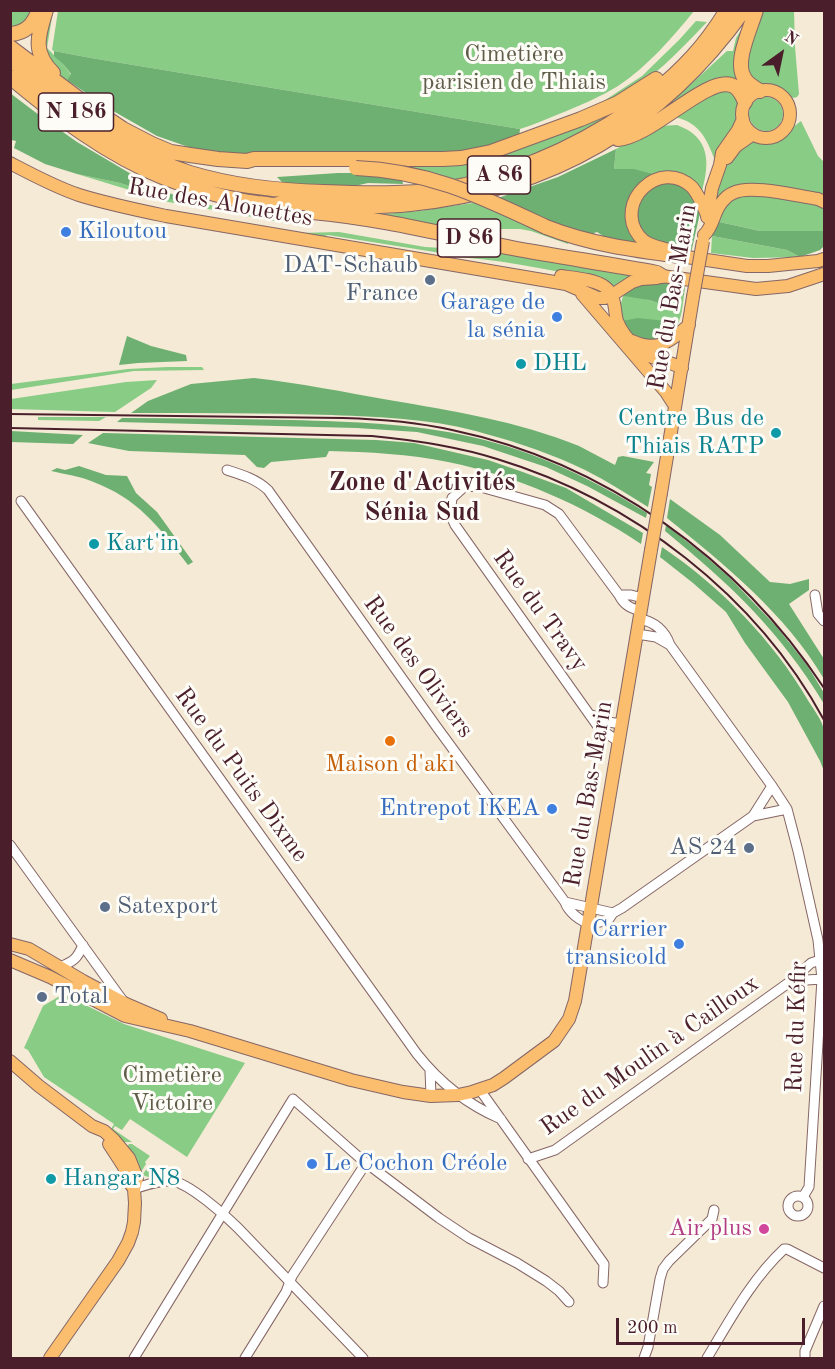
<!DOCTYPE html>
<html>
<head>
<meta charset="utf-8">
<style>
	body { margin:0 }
	#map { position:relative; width:835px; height:1369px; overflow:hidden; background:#f4ead5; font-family:"Old Standard TT",serif }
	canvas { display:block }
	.frame { position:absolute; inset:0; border:12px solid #4a1f2b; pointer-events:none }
	.north { position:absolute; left:751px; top:24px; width:60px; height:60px; -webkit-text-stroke:4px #fdfcf7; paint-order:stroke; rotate:33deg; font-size:16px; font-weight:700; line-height:24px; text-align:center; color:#4a1f2b }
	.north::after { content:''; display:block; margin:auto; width:21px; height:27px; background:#4a1f2b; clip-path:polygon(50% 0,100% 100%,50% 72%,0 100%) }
	.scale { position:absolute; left:616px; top:1318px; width:189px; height:27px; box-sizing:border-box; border:3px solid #4a1f2b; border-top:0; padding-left:8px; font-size:18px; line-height:21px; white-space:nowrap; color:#4a1f2b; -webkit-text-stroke:4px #fdfcf7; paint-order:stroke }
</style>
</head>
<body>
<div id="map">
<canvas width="835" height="1369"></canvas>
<div class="frame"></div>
<div class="north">N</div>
<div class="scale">200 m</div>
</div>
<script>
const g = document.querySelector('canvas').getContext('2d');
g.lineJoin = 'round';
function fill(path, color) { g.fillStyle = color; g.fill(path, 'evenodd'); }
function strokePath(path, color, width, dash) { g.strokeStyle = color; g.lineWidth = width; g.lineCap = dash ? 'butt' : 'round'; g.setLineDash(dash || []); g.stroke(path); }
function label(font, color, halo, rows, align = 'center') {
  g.font = font + ' "Old Standard TT",serif'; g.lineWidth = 6; g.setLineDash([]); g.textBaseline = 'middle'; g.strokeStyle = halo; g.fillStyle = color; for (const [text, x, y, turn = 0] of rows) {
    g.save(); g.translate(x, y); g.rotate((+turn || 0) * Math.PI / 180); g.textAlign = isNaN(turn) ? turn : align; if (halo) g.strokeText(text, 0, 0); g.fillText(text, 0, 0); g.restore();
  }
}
const green = new Path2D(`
	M10 11H35L31 19 11 30Z
	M50 11H53L47 48 64 65 71 75 67 80 59 75 40 41Z
	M58 11H694C672 38 648 66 618 86 600 97 579 106 559 114 546 119 533 125 520 129L91 58 54 51 52 50Z
	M760 11H794L795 47 799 94 797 97 793 98 781 88 773 84H758L751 79 745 68Z
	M748 19 742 85C737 82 731 78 724 78 710 79 666 109 652 118L676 98 727 51H733L736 38Z
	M696 21 707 22C680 50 651 82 615 100 608 104 600 105 593 108L642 76 679 40Z
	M727 90 742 99 739 113 740 118 715 160C706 138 700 123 675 117L713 92Z
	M749 114a17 17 0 1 1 34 0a17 17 0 1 1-34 0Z
	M627 106 547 152 488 173 458 181 440 175 397 167 439 165Z
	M801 121 818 156 824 162V198L776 188 743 184 730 189 716 200 717 191 725 165 741 149 748 143 754 141 772 142 783 138 793 127Z
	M677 125C710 137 710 162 702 191L635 169H614L616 149 660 126Z
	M77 174 120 183 182 202 179 197 214 206 257 213 304 217 301 224 281 222 163 201 136 192Z
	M746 193 820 204 824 207V231H760L715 221 727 201Z
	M479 202 569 240 568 244 531 231 520 229H493L470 234 388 221 385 214 419 211Z
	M339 232 425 247 442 248 463 245 484 250 632 275 631 278 613 288 601 280C548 270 496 258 442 256L441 253 328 235 321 237 299 233Z
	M712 236 787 250 800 257 753 258 711 253Z
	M624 292 661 304 669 305 684 295C682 309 682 323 671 332L666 321H622L619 311Z
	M167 367H202L204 370 134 371 11 390V384L128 369Z
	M157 380 151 388 115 412 11 409V399L126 382Z
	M38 417H106L99 421 38 420Z
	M63 994 124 1024 245 1063 187 1157 130 1119 122 1130 115 1126 113 1129 132 1142H123L110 1131 114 1124 44 1077 28 1050 24 1048 43 1006Z
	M129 1144H132L150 1156 145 1162 146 1164 141 1172 143 1174 148 1167 158 1172 165 1166 168 1171 164 1174 148 1177 143 1175 127 1147Z`);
const forest = new Path2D(`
	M54 51 91 58 520 129 519 138 490 149 438 155 237 154 197 150 157 136 108 108 67 80 71 74 64 65 54 56Z
	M10 93 39 115 77 142 148 184 179 197 183 203 120 183 77 174 45 164 14 148 16 141 11 140Z
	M616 149 614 169H635L656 175C643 180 629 189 628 204 627 211 639 236 642 244L611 241 597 232 594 233 595 237 560 227 498 198 558 177Z
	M338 173H370L402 178 403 184 368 183 350 187 285 185 277 177Z
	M669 181 689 189 700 213 691 253 667 247 644 235 639 227 636 207 643 191Z
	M715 221 760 231H824V246L820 250 800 257 787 250 712 236Z
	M661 281 685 286 684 295 669 305 661 304 649 300 624 296V292L631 286Z
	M638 318 666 321 671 332C659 346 650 341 634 337L622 321Z
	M127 336 151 346 186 355 187 361 138 363 119 365Z
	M254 378C299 383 344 392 389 400 453 411 517 421 579 446 591 452 603 459 615 465L618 457 623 456 654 462 646 473 651 474 649 485 652 487 648 507C627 494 607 481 585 470 554 455 520 443 486 434 437 419 384 417 332 415 265 413 198 413 131 413L148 401 191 384Z
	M122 418C178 418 235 419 291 420 352 422 412 423 472 437 535 451 593 479 647 513L646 518 587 486 546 467 483 446 417 432 357 428 117 422Z
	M11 431 83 435 73 444 11 442Z
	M103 433 376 440 414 443 488 460 520 471 566 488 643 533 641 544C583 505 517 476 448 462 409 454 369 452 329 451L326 457 271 462 264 468 257 467 245 455 129 451 88 443Z
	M79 466 106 475 127 476 136 493 157 512 193 562 188 565C158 526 139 499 91 481 79 476 64 474 51 471L57 468 65 470Z
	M670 499 720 535 770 582 790 584 809 579V590L789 604 824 659V679C786 614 725 565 667 518Z
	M666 525 704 555 730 578 776 626 807 665 824 693V704C780 631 730 584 665 531Z
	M662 547C721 587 773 640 809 702 814 710 822 720 824 730 827 739 825 760 824 771L820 761 788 702 745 643 726 612 693 583 660 557Z`);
const minor = new Path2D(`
	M227 470C243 475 256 479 268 490L436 726 565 902C568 911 580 922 590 923 596 924 604 921 609 919L613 913 622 908 753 816 772 786
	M21 501 417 1054C440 1083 468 1105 501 1119
	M619 595H631L643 598
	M815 595 818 614 824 621
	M640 619C655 622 665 631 670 645L772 786 787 809 798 851 818 940 820 960 822 979 809 1187 803 1197
	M637 634 656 637 670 645
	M592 715 608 722 622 724
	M619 742 599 728 455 525 450 514 452 498 464 487 477 486 545 505 559 514 619 595C624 605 630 608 641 611
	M753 816 787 809
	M10 845 123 1001
	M565 902 613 913
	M60 967C74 961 77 959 83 945
	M791 981 822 979
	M430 1070 431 1096
	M480 1090 604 1264 603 1283
	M528 1159 555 1150 791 981 811 963 820 960
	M134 1189C146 1185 159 1180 172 1181 189 1183 226 1216 238 1228L363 1358
	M788 1206a10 10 0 1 1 20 0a10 10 0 1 1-20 0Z
	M805 1356V1351L824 1306
	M134 1358 293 1099 361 1159 439 1218 469 1238 517 1263 546 1281 559 1291 569 1302
	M245 1358 286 1292 292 1276 366 1163
	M644 1358 648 1347 660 1279 663 1269 669 1261 712 1219 714 1210
	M707 1358C730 1320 751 1280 784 1249H787L824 1268`);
const major = new Path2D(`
	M742 114a24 24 0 1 1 48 0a24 24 0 1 1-48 0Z
	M727 158 736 146 753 134
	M10 163C33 175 55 187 79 195 108 204 137 210 166 216L566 284 598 298H605L612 295 632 282 641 279 657 278 662 276 756 289 788 286 824 274
	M707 215C703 206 699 195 692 187 660 157 613 202 639 236 649 249 668 246 680 256L747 266H768L818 261 824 259
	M707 217 712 188 720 165 722 153 738 130 743 119
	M704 235C714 226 713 212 722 202 725 198 728 195 733 193 750 184 797 196 818 199L824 202
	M561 276C574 278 594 279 605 287 616 295 614 310 617 321 621 331 628 340 636 347 648 359 667 360 682 368
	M582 294 666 392 675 406
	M632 341C657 353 671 341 689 325
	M661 493 693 297
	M10 944 29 949 83 981 126 1004 161 1019
	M10 960 50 977 125 1016 190 1031 351 1080 403 1092 431 1096 458 1095 472 1092 493 1085 504 1078 554 1041 569 1019 575 1001 651 550
	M10 1061 39 1086 92 1126 104 1131 114 1140 129 1158 137 1178 134 1189 135 1203 134 1222 132 1232 128 1243 118 1261 50 1358
	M109 1144 124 1167 128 1180 134 1189`);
const highway = new Path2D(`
	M46 10C38 36 32 52 53 73
	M756 10C751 28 733 63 745 79 748 84 755 88 760 91
	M10 34C26 33 33 25 39 10
	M10 47 90 107 123 129 152 144 171 152 190 155 218 159 247 161 254 159H443L461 158 491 152 581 119 618 103 656 79
	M10 59C64 105 122 151 190 173 233 186 279 191 324 192 371 194 419 195 465 185 481 182 497 175 512 170 576 148 645 108 692 57 705 43 717 26 727 10
	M10 77C58 117 107 155 165 178 195 189 226 199 257 203 263 203 269 205 275 205 279 204 284 202 288 202 293 202 297 202 302 203 338 206 375 208 410 204 551 190 662 125 744 10
	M618 139C652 136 706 77 731 85 739 87 742 95 745 102
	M312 212C380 218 446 235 512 248 560 257 609 264 657 273L662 276
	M546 227C589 244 634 250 680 256`);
const rail = new Path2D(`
	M10 414 343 418C380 419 416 422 452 430 605 462 739 559 824 688
	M10 428 372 436C414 440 456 446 497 459 632 500 756 595 824 720`);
const majorBridge = new Path2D(`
	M693 297 703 241
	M651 550 661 493`);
const highwayBridge = new Path2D(`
	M356 168C430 171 480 196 546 227`);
const markers = [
	[66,232,6,"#3f7fe0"],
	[430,280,6,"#5c6f8a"],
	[557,317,6,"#3f7fe0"],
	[521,364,6,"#0f9aa8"],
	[776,433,6,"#0f9aa8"],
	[94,544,6,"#0f9aa8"],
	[390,741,6,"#e8710a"],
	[552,809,6,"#3f7fe0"],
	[749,848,6,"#5c6f8a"],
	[105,907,6,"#5c6f8a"],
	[679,944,6,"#3f7fe0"],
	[42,997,6,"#5c6f8a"],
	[312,1164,6,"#3f7fe0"],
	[51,1179,6,"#0f9aa8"],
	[764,1229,6,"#d1479c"]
];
const shields = [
	[76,112,75],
	[499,175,63],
	[469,238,63]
];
const shieldNames = [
	["N 186",76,112],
	["A 86",499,175],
	["D 86",469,238]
];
const parkNames = [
	["Cimetière",514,55],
	["parisien de Thiais",514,83],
	["Cimetière",172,1076],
	["Victoire",172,1104]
];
const streetNames = [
	["Rue des Alouettes",220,203,10],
	["Rue du Bas-Marin",673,297,-80],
	["Rue du Travy",540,611,54],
	["Rue des Oliviers",418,667,54],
	["Rue du Puits Dixme",241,775,54],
	["Rue du Bas-Marin",589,794,-80],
	["Rue du Kéfir",797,1027,-88],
	["Rue du Moulin à Cailloux",650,1056,-35]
];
const shopNames = [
	["Kiloutou",78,232,"left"],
	["Garage de",545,303],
	["la sénia",545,331],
	["Entrepot IKEA",540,809],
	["Carrier",667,930],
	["transicold",667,958],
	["Le Cochon Créole",324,1164,"left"]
];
const serviceNames = [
	["DAT-Schaub",418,266],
	["France",418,294],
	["AS 24",737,848],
	["Satexport",117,907,"left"],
	["Total",54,997,"left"]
];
const cultureNames = [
	["DHL",533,364],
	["Centre Bus de",764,419,"right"],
	["Thiais RATP",764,447,"right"],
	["Kart'in",106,544],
	["Hangar N8",63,1179]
];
const foodNames = [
	["Maison d'aki",390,765]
];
const hotelNames = [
	["Air plus",752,1229]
];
const neighbourhoodNames = [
	["Zone d'Activités",422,483],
	["Sénia Sud",422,513]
];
fill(green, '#88cc85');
fill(forest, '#6eb072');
strokePath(minor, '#866666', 11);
strokePath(major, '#866666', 14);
strokePath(highway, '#866666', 16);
strokePath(minor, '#fff', 9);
strokePath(major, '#fbbe6e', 12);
strokePath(highway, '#fbbe6e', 14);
strokePath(rail, '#4a1f2b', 2);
strokePath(majorBridge, '#866666', 14, []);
strokePath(highwayBridge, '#866666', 16, []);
strokePath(majorBridge, '#fbbe6e', 12);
strokePath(highwayBridge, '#fbbe6e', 14);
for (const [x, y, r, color] of markers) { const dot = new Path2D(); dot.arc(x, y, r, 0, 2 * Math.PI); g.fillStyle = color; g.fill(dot); strokePath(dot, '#fdfcf7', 2); }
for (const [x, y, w] of shields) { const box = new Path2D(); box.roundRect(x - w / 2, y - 19, w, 38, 4.5); g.fillStyle = '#fdfcf7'; g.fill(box); strokePath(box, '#4a1f2b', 1.5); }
label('bold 22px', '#4a1f2b', null, shieldNames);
label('24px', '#605c4a', '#fdfcf7', parkNames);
label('24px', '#4a1f2b', '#fdfcf7', streetNames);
label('24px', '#366cbe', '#fdfcf7', shopNames, 'right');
label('24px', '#4e5e75', '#fdfcf7', serviceNames, 'right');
label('24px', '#0d838f', '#fdfcf7', cultureNames, 'left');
label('24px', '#c56008', '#fdfcf7', foodNames);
label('24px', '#b23c85', '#fdfcf7', hotelNames, 'right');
label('bold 26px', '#4a1f2b', '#fdfcf7', neighbourhoodNames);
</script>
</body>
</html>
